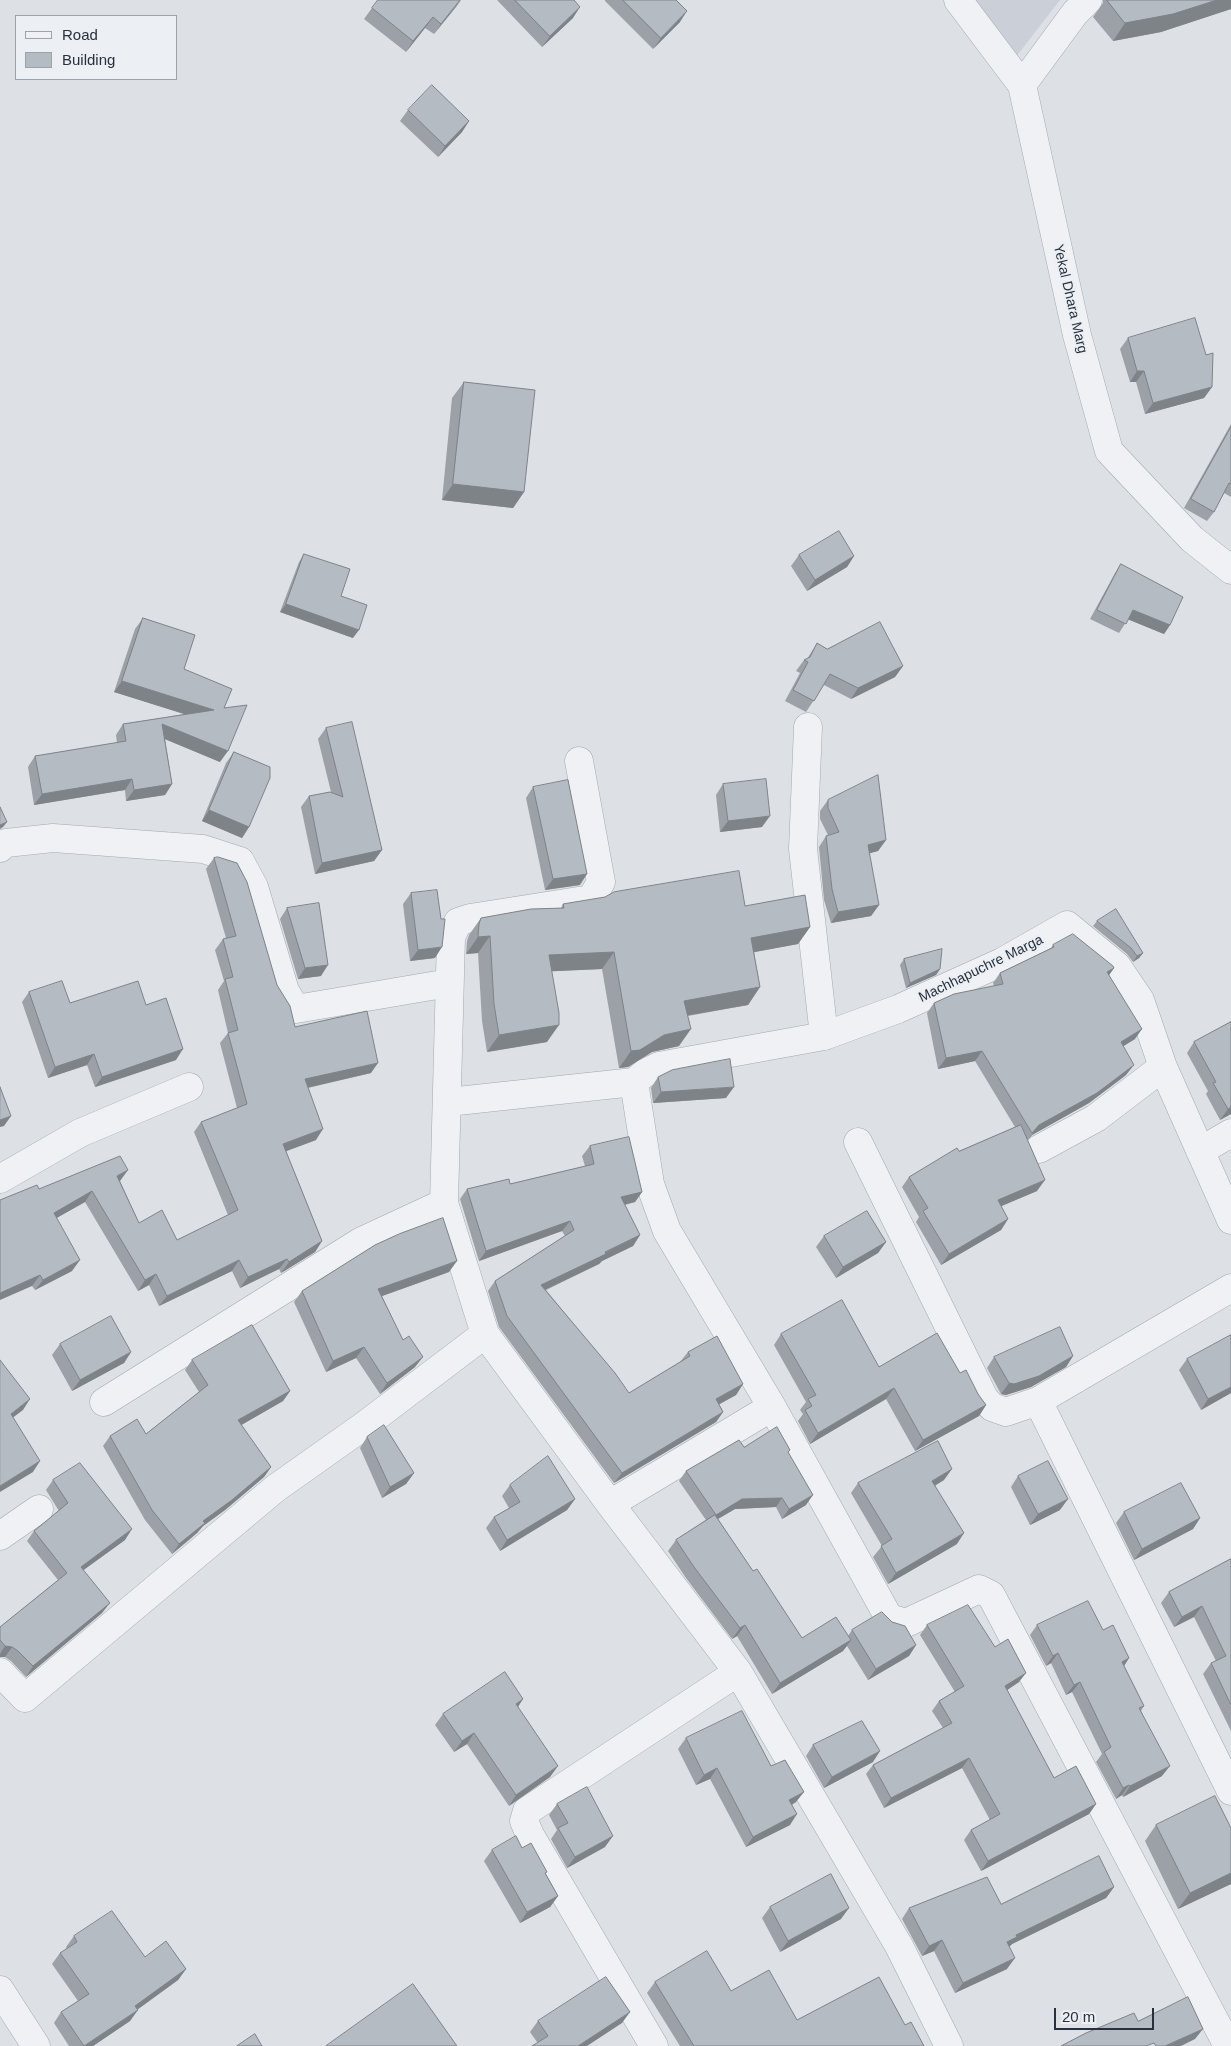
<!DOCTYPE html>
<html>
<head>
<meta charset="utf-8">
<style>
	body { margin:0 }
	#map { position:relative; width:1231px; height:2046px; overflow:hidden; background:#dde1e6; font-family:Helvetica,sans-serif }
	canvas { display:block }
	.legend { position:absolute; left:15px; top:15px; width:162px; height:65px; box-sizing:border-box; background:#ecf0f4; border:1px solid #9da3aa; margin:0; padding:6px 9px; list-style:none; font-size:15px; color:#27303c }
	.legend li { display:flex; align-items:center; gap:10px; height:25px }
	.legend b { width:25px; border:1px solid #9da3aa }
	.scale { position:absolute; left:1054px; top:2008px; width:100px; height:22px; box-sizing:border-box; border:2px solid #27303c; border-top:0; padding-left:6px; font-size:15px; line-height:18px; white-space:nowrap; color:#27303c; -webkit-text-stroke:4px #ecf0f4; paint-order:stroke }
</style>
</head>
<body>
<div id="map">
<canvas width="1231" height="2046"></canvas>
<ul class="legend">
<li><b style="height:6px;background:#eff1f5"></b>Road</li>
<li><b style="height:14px;background:#b4bbc2"></b>Building</li>
</ul>
<div class="scale">20 m</div>
</div>
<script>
const g = document.querySelector('canvas').getContext('2d');
g.lineJoin = 'round';
function fill(path, color) { g.fillStyle = color; g.fill(path, 'evenodd'); }
function strokePath(path, color, width, dash) { g.strokeStyle = color; g.lineWidth = width; g.lineCap = dash ? 'butt' : 'round'; g.setLineDash(dash || []); g.stroke(path); }
function label(font, color, halo, rows, align = 'center') {
  g.font = font + ' Helvetica,sans-serif'; g.lineWidth = 4.5; g.setLineDash([]); g.textBaseline = 'middle'; g.strokeStyle = halo; g.fillStyle = color; for (const [text, x, y, turn = 0] of rows) {
    g.save(); g.translate(x, y); g.rotate((+turn || 0) * Math.PI / 180); g.textAlign = isNaN(turn) ? turn : align; if (halo) g.strokeText(text, 0, 0); g.fillText(text, 0, 0); g.restore();
  }
}
const built = new Path2D(`
	M970 0H1060L1009 66Z`);
const street = new Path2D(`
	M958 0 1022 85
	M1088 0 1075 13 1022 85 1077 335 1109 451 1192 539 1231 570
	M579 761 601 882 591 899 470 918 458 922 451 937 444 1203 485 1334 610 1504 738 1672 899 1946 949 2046
	M0 848 6 843 53 838 203 849 240 861 254 887 285 991 296 1009 449 983
	M824 1036 898 1009 1002 962 1067 925 1117 966 1140 1000 1163 1067 1231 1220
	M448 1102 634 1082
	M858 1142 984 1398 992 1407 1006 1412 1038 1401
	M1039 1149 1096 1118 1163 1067
	M1200 1151 1231 1133
	M0 1179 80 1133 189 1087
	M1231 1288 1038 1401 1231 1791
	M104 1402 360 1242 444 1203
	M772 1407 889 1618 906 1623 979 1589 991 1595 1228 2046
	M610 1504 772 1407 667 1231 650 1184 634 1082 645 1073 659 1066 824 1036 803 849 808 727
	M0 1536 39 1509
	M0 1672 25 1698 276 1488 365 1425 485 1334
	M0 1990 36 2046
	M654 2046 530 1835 524 1821 527 1811 738 1672`);
const wall = new Path2D(`
	M461 0 434 34 425 28 406 52 364 19 372 8Z
	M497 0H574L573 18 542 47Z
	M605 0H676L680 22 653 49 605 1Z
	M1103 0H1231V9L1161 32 1113 41 1093 17 1103 3Z
	M408 110 469 121 462 132 438 157 400 121Z
	M1128 338 1212 387 1204 398 1145 414 1136 382H1130L1120 349Z
	M464 382 524 492 513 508 442 500 452 398Z
	M1231 424V497L1224 493 1214 512 1207 521 1184 508Z
	M304 554 341 596 353 638 280 612 299 562Z
	M799 555 854 556 847 567 807 591 791 566Z
	M1121 564 1170 625 1164 634 1128 619 1119 633 1090 619 1115 573Z
	M143 618 184 669 224 708 220 762 165 739 172 784 165 795 126 801 125 790 34 805 28 767 35 756 117 743 116 735 123 724 185 714 114 692 135 629Z
	M817 643 827 649 903 666 895 677 851 699 824 685 806 712 785 701 800 673 796 671 804 660 807 659Z
	M326 728 382 850 374 861 315 874 301 807 309 796 331 792 318 739Z
	M234 752 249 827 242 838 202 821 226 763Z
	M723 784 762 827 720 832 716 795Z
	M533 787 580 885 545 890 526 798Z
	M828 800 886 840 878 851 869 853 879 905 871 916 831 923 824 900 819 847 826 836 828 835 820 819V811Z
	M214 858 277 985 295 1027 371 1073 308 1088 316 1140 286 1151 322 1241 315 1252 281 1273 279 1269 240 1288 232 1271 159 1306 149 1285 138 1291 85 1202 56 1218 72 1271 35 1290 32 1286 39 1189 120 1181 139 1223 177 1240 228 1215 194 1132 201 1122 237 1108 220 1043 228 1033 218 990 224 981 215 950 223 939 226 938 206 869Z
	M411 893 435 958 410 961 403 904Z
	M563 904 745 906 810 927 798 944 754 952 760 987 748 1005 688 1016 679 1046 652 1052 628 1067 619 1068 602 969 552 971 547 1042 487 1052 482 1021 478 953 466 954 467 941 469 935 481 918 561 908Z
	M287 908 321 976 298 979 280 919Z
	M1097 921 1143 953 1139 958 1133 962 1127 954 1093 926Z
	M1053 945 1114 968 1109 975 1135 1039 1123 1046 1126 1075 1089 1103 1032 1135 1027 1140 1037 1191 1001 1206 1008 1219 1001 1230 941 1265 916 1222 919 1217 902 1187 909 1177 959 1151 1015 1127 975 1061 938 1069 927 1013 934 1003 994 986 993 983 1000 973 1051 948Z
	M904 959 940 969 936 975 906 988 900 965Z
	M29 992 70 1003 146 1005 176 1060 95 1087 87 1065 48 1078 22 1002Z
	M1231 1022V1114L1220 1120 1206 1094 1208 1091 1187 1053 1194 1042Z
	M658 1077 726 1098 653 1103 651 1088Z
	M590 1146 642 1192 635 1202 625 1205 640 1235 633 1246 602 1261 599 1264 546 1290 629 1393 680 1362 688 1352 743 1384 736 1395 719 1404 723 1412 716 1422 614 1483 499 1327 488 1291 495 1281 565 1236 562 1231 479 1261 460 1199 467 1189 510 1184 585 1166 582 1156Z
	M824 1236 886 1242 878 1253 836 1278 816 1247Z
	M449 1272 382 1296 415 1367 380 1394 356 1358 326 1372 294 1302 302 1291Z
	M781 1334 879 1367 960 1373 986 1405 979 1416 915 1451 886 1399 810 1444 798 1421 803 1414 800 1410 806 1402 774 1345Z
	M60 1344 131 1352 124 1363 72 1391 52 1355Z
	M1073 1356 1066 1367 1031 1387 1006 1395 1001 1394 987 1368 994 1357Z
	M1187 1359 1231 1393 1201 1410 1179 1370Z
	M192 1360 290 1391 283 1401 241 1425 271 1467 264 1477 225 1510 203 1526 197 1533 172 1554 145 1520 103 1446 110 1436 146 1434 199 1392 185 1370Z
	M367 1437 414 1473 406 1484 382 1498 360 1448Z
	M744 1447 790 1450 788 1453 806 1505 782 1519 776 1507 735 1509 718 1519 753 1571 802 1638 848 1636 852 1630 916 1645 909 1656 868 1680 847 1646 843 1651 772 1694 737 1636 732 1639 686 1578 668 1551 676 1540 706 1520 679 1481 686 1471Z
	M1018 1476 1060 1510 1030 1525 1011 1487Z
	M53 1480 125 1540 83 1570 102 1613 26 1677 11 1661 5 1657H0V1627L58 1580 27 1541 34 1531 59 1511 46 1490Z
	M944 1480 935 1485 957 1544 888 1584 873 1557 882 1546 851 1493 858 1483Z
	M510 1485 575 1499 567 1510 500 1551 486 1528 494 1517 509 1508 502 1496Z
	M1124 1512 1200 1518 1193 1529 1134 1560 1116 1523Z
	M1231 1559V1731L1203 1674 1211 1663 1216 1661 1194 1617 1174 1627 1161 1603 1169 1592Z
	M927 1625 1019 1682 1007 1690 1054 1778 1096 1804 1089 1814 981 1871 964 1840 971 1830 990 1820 962 1768 884 1808 866 1774 873 1765 943 1728 932 1711 939 1701 955 1692 920 1635Z
	M1037 1625 1103 1630 1129 1658 1124 1666 1144 1706 1141 1711 1162 1776 1123 1797 1122 1795 1116 1799 1096 1762 1102 1754 1072 1692 1066 1695 1051 1663 1046 1666 1030 1635Z
	M523 1699 518 1706 550 1777 509 1806 467 1744 454 1752 435 1725 443 1714Z
	M686 1738 771 1766 796 1802 792 1805 790 1825 746 1847 710 1779 696 1785 678 1749Z
	M813 1745 873 1762 824 1788 806 1756Z
	M557 1804 605 1847 567 1868 551 1839 557 1830 549 1815Z
	M1156 1825 1231 1828V1884L1178 1909 1145 1841Z
	M522 1848 546 1874 558 1896 550 1907 520 1923 484 1861 492 1850Z
	M1114 1887 1106 1898 1012 1944 1009 1947 1007 1969 955 1993 934 1951 922 1956 902 1919 909 1908 1001 1904Z
	M770 1907 841 1919 780 1952 762 1918Z
	M74 1936 145 1957 186 1969 178 1980 137 2010 130 2021 93 2046H69L54 2023 61 2012 78 2001 52 1964 60 1953 67 1949 66 1947Z
	M655 1982 731 1991 797 2020 905 2025 924 2046H680L647 1993Z
	M538 2021 622 2023 537 2042 530 2032Z`);
const shadedWall = new Path2D(`
	M461 0 456 7 434 34 441 24Z
	M1217 0H1231V9L1161 32 1113 41 1125 23Z
	M580 7 573 18 542 47 550 36Z
	M687 11 680 22 653 49 661 38Z
	M433 17 425 28 406 52 413 41Z
	M469 121 462 132 438 157 445 146Z
	M1137 371H1144L1136 382H1130Z
	M1212 387 1204 398 1145 414 1153 403Z
	M453 484 524 492 513 508 442 500Z
	M854 556 847 567 807 591 815 580Z
	M286 604 359 630 353 638 280 612Z
	M1133 610 1170 625 1164 634 1127 619Z
	M903 666 895 677 851 699 858 688Z
	M122 681 214 710 206 721 114 692Z
	M162 724 228 751 220 762 155 735Z
	M132 779 125 790 34 805 42 794Z
	M172 784 165 795 126 801 134 790Z
	M209 810 249 827 242 838 202 821Z
	M770 816 762 827 720 832 728 821Z
	M7 822 3 827 0 829V825Z
	M886 840 878 851 860 856 868 845Z
	M382 850 374 861 315 874 322 863Z
	M587 874 580 885 545 890 553 879Z
	M879 905 871 916 831 923 838 912Z
	M810 927 798 944 739 955 751 938Z
	M490 936 478 953 466 954 478 937Z
	M442 947 435 958 410 961 418 950Z
	M614 952 602 969 537 972 549 955Z
	M1143 953 1139 958 1133 962 1137 956Z
	M328 965 321 976 298 979 305 968Z
	M1114 968 1107 978V972Z
	M940 969 936 975 906 988 910 983Z
	M760 987 748 1005 672 1018 684 1001Z
	M559 1025 547 1042 487 1052 499 1035Z
	M691 1029 679 1046 652 1052 628 1067 619 1068 631 1051 664 1035Z
	M1142 1029 1135 1039 1114 1052 1121 1042Z
	M183 1049 176 1060 95 1087 102 1077Z
	M982 1051 975 1061 938 1069 946 1058Z
	M94 1054 87 1065 48 1078 55 1067Z
	M378 1063 371 1073 297 1090 305 1079Z
	M1134 1065 1126 1075 1089 1103 1032 1135 1025 1143 1039 1125Z
	M734 1087 726 1098 653 1103 661 1092Z
	M1231 1107V1114L1220 1120 1228 1109Z
	M11 1116 4 1126 0 1127V1120Z
	M323 1129 316 1140 276 1155 283 1144Z
	M128 1170 120 1181 110 1187 117 1176Z
	M1045 1180 1037 1191 990 1211 998 1200Z
	M92 1191 85 1202 46 1224 54 1213Z
	M642 1192 635 1202 613 1207 621 1197Z
	M1008 1219 1001 1230 941 1265 949 1254Z
	M570 1221 562 1231 479 1261 486 1251Z
	M640 1235 633 1246 602 1261 599 1264 534 1295 541 1285Z
	M322 1241 315 1252 281 1273 289 1262Z
	M886 1242 878 1253 836 1278 843 1267Z
	M287 1259 279 1269 240 1288 248 1277Z
	M80 1260 72 1271 35 1290 43 1280Z
	M239 1260 232 1271 159 1306 167 1296Z
	M457 1261 449 1272 371 1300 378 1289Z
	M156 1274 149 1285 138 1291 145 1280Z
	M40 1275 32 1286 0 1300V1293Z
	M364 1347 356 1358 326 1372 333 1361Z
	M131 1352 124 1363 72 1391 80 1380Z
	M1073 1356 1066 1367 1031 1387 1006 1395 1001 1394 1009 1383Z
	M423 1357 415 1367 380 1394 387 1383Z
	M743 1384 736 1395 709 1410 716 1399Z
	M1231 1387V1393L1201 1410 1208 1399Z
	M894 1388 886 1399 810 1444 818 1433Z
	M290 1391 283 1401 231 1431 238 1420Z
	M30 1399 23 1410 3 1425 11 1414Z
	M986 1405 979 1416 915 1451 923 1440Z
	M723 1412 716 1422 614 1483 622 1473Z
	M40 1461 33 1472 0 1492V1486Z
	M271 1467 264 1477 225 1510 203 1526 197 1533 172 1554 179 1544 203 1521Z
	M952 1469 944 1480 925 1492 932 1481Z
	M414 1473 406 1484 382 1498 390 1487Z
	M813 1495 806 1505 782 1519 789 1509Z
	M782 1498 776 1507 735 1509 709 1524 716 1515 742 1499Z
	M575 1499 567 1510 500 1551 507 1540Z
	M1068 1499 1060 1510 1030 1525 1038 1514Z
	M1200 1518 1193 1529 1134 1560 1142 1549Z
	M132 1529 125 1540 74 1577 81 1567Z
	M964 1533 957 1544 888 1584 896 1573Z
	M110 1603 102 1613 26 1677 33 1666Z
	M1202 1606 1194 1617 1174 1627 1182 1617Z
	M745 1625 737 1636 732 1639 740 1628Z
	M851 1640 843 1651 772 1694 780 1683Z
	M916 1645 909 1656 868 1680 876 1669Z
	M5 1646 12 1647 5 1657H0V1654Z
	M1058 1653 1051 1663 1046 1666 1053 1656Z
	M1129 1658 1122 1669V1662Z
	M1026 1673 1019 1682 998 1696 1005 1686Z
	M1080 1682 1072 1692 1066 1695 1074 1685Z
	M523 1699 516 1710V1704Z
	M474 1733 467 1744 454 1752 462 1741Z
	M880 1751 873 1762 824 1788 832 1777Z
	M969 1758 962 1768 884 1808 891 1798Z
	M558 1766 550 1777 509 1806 516 1795Z
	M1170 1766 1162 1776 1123 1797 1130 1786Z
	M717 1768 710 1779 696 1785 704 1775Z
	M1129 1785 1122 1795 1116 1799 1123 1788Z
	M804 1792 796 1802 782 1810 789 1800Z
	M1096 1804 1089 1814 981 1871 988 1861Z
	M797 1814 790 1825 746 1847 753 1837Z
	M613 1836 605 1847 567 1868 575 1857Z
	M1231 1873V1884L1178 1909 1190 1893Z
	M1114 1887 1106 1898 1012 1944 1009 1947 1007 1942 1016 1935Z
	M558 1896 550 1907 520 1923 527 1912Z
	M849 1908 841 1919 780 1952 788 1941Z
	M942 1940 934 1951 922 1956 929 1946Z
	M1015 1958 1007 1969 955 1993 963 1983Z
	M186 1969 178 1980 127 2017 135 2006Z
	M138 2010 130 2021 93 2046H84Z
	M630 2012 622 2023 587 2046H578Z
	M1203 2029 1195 2039 1181 2046H1165Z`);
const building = new Path2D(`
	M378 0H460L441 24 433 17 413 41 372 8Z
	M515 0H574L580 7 550 36Z
	M623 0H676L687 11 661 38Z
	M1107 0H1217L1173 14 1125 23Z
	M432 85 469 121 445 146 408 110Z
	M1195 318 1206 355 1213 353 1212 387 1153 403 1144 371H1137L1128 338Z
	M464 382 535 390 524 492 453 484Z
	M1231 427V484L1229 483 1214 512 1191 499Z
	M839 531 854 556 815 580 799 555Z
	M304 554 350 569 341 596 367 605 359 630 286 604Z
	M1121 564 1183 597 1170 625 1133 610 1126 624 1097 610Z
	M143 618 195 635 184 669 232 689 224 708 247 705 228 751 162 724 172 784 134 790 132 779 42 794 35 756 126 741 123 724 214 710 122 681Z
	M880 622 903 666 858 688 830 674 814 701 793 690 808 662 804 660 810 657 817 643 827 649Z
	M352 722 382 850 322 863 309 796 330 792 343 797 326 728Z
	M234 752 270 767V778L249 827 209 810Z
	M878 775 886 840 868 845 879 905 838 912 832 889 826 836 839 832 828 808V800Z
	M766 779 770 816 728 821 723 784Z
	M568 780 587 874 553 879 533 787Z
	M0 807 7 822 0 825Z
	M218 857 237 863 247 882 277 985 290 1006 295 1027 367 1011 378 1063 305 1079 323 1129 283 1144 322 1241 289 1262 287 1259 248 1277 239 1260 167 1296 156 1274 145 1280 92 1191 54 1213 80 1260 43 1280 40 1275 0 1293V1200L37 1185 39 1189 120 1156 128 1170 117 1176 139 1223 162 1210 177 1240 238 1210 201 1122 247 1104 228 1033 238 1030 225 979 233 977 223 939 236 936 214 858Z
	M739 871 745 906 805 895 810 927 751 938 760 987 684 1001 691 1029 664 1035 640 1050 631 1051 614 952 549 955 559 1013V1025L499 1035 494 1004 490 936 478 937 479 924 481 918 531 909 564 908 563 904 605 897 614 892Z
	M437 890 441 919H445L442 947 418 950 411 893Z
	M319 903 328 965 305 968 287 908Z
	M1116 909 1143 953 1137 956 1131 948 1097 921Z
	M1073 934 1113 966 1114 968 1107 972 1142 1029 1121 1042 1134 1065 1097 1093 1039 1125 1032 1133 982 1051 946 1058 934 1003 954 994 1003 984 1000 973 1054 947 1053 945Z
	M942 949 940 969 910 983 904 959Z
	M62 981 70 1003 138 981 146 1005 166 998 183 1049 102 1077 94 1054 55 1067 29 992Z
	M1231 1022V1107L1228 1109 1213 1083 1216 1082 1194 1042Z
	M730 1059 734 1087 661 1092 658 1077 672 1070Z
	M0 1087 11 1116 0 1120Z
	M1021 1125 1045 1180 998 1200 1008 1219 949 1254 923 1211 928 1208 909 1177 957 1148 959 1151Z
	M629 1137 642 1192 621 1197 640 1235 605 1252 606 1254 541 1285 615 1373 629 1393 690 1356 688 1352 717 1336 743 1384 716 1399 723 1412 622 1473 507 1316 495 1281 574 1230 570 1221 486 1251 467 1189 509 1179 510 1184 594 1164 590 1146Z
	M867 1211 886 1242 843 1267 824 1236Z
	M443 1218 457 1261 378 1289 403 1340 409 1336 423 1357 387 1383 364 1347 333 1361 302 1291 375 1245 399 1234Z
	M842 1300 879 1367 937 1333 960 1373 966 1370 978 1394 986 1405 923 1440 894 1388 818 1433 805 1410 812 1406 808 1399 816 1395 781 1334Z
	M111 1316 131 1352 80 1380 60 1344Z
	M252 1325 290 1391 238 1420 271 1467 232 1500 203 1521 205 1523 179 1544 152 1510 110 1436 137 1419 146 1434 208 1385 192 1360Z
	M1060 1327 1073 1356 1039 1376 1014 1384 1009 1383 994 1357Z
	M1231 1335V1387L1208 1399 1187 1359Z
	M0 1360 30 1399 11 1414 40 1461 0 1486Z
	M384 1425 414 1473 390 1487 367 1437Z
	M777 1427 790 1450 788 1452 813 1495 789 1509 782 1498 742 1499 716 1515 686 1471 739 1440 744 1447Z
	M938 1441 952 1469 932 1481 964 1533 896 1573 881 1546 892 1539 858 1483Z
	M548 1456 575 1499 507 1540 494 1517 520 1502 510 1485Z
	M1048 1461 1068 1499 1038 1514 1018 1476Z
	M80 1463 132 1529 81 1567 110 1603 33 1666 18 1651 12 1647 5 1646 0 1640V1627L67 1573 34 1531 68 1503 53 1480Z
	M1181 1483 1200 1518 1142 1549 1124 1512Z
	M715 1515 753 1571 757 1569 802 1638 836 1617 851 1640 780 1683 745 1625 740 1628 694 1567 676 1540Z
	M1231 1559V1705L1211 1663 1226 1656 1202 1606 1182 1617 1169 1592Z
	M1088 1601 1103 1630 1113 1625 1129 1658 1122 1662 1144 1706 1139 1708 1170 1766 1130 1786 1129 1785 1123 1788 1104 1752 1111 1747 1080 1682 1074 1685 1058 1653 1053 1656 1037 1625Z
	M968 1605 995 1647 1008 1639 1026 1673 1005 1686 1054 1778 1076 1766 1096 1804 988 1861 971 1830 1000 1814 969 1758 891 1798 873 1765 952 1723 939 1701 964 1686 927 1625Z
	M882 1612 892 1622 905 1626 916 1645 876 1669 852 1630Z
	M505 1672 523 1699 516 1704 558 1766 516 1795 474 1733 462 1741 443 1714Z
	M742 1711 771 1766 785 1760 804 1792 789 1800 797 1814 753 1837 717 1768 704 1775 686 1738Z
	M862 1721 880 1751 832 1777 813 1745Z
	M587 1787 613 1836 575 1857 558 1828 568 1823 557 1804Z
	M1215 1796 1231 1828V1873L1190 1893 1156 1825Z
	M516 1836 522 1848 531 1843 547 1872 545 1873 558 1896 527 1912 492 1850Z
	M1099 1856 1114 1887 1016 1935 1017 1937 1007 1942 1015 1958 963 1983 942 1940 929 1946 909 1908 987 1877 1001 1904Z
	M831 1874 849 1908 788 1941 770 1907Z
	M112 1911 145 1957 166 1941 186 1969 135 2006 138 2010 84 2046 61 2012 89 1994 60 1953 77 1942 74 1936Z
	M707 1951 731 1991 769 1970 797 2020 879 1977 905 2025 911 2022 924 2046H694L655 1982Z
	M606 1977 630 2012 578 2046H532L548 2036 538 2021Z
	M413 1984 457 2046H326Z
	M1188 1997 1203 2029 1165 2046H1156L1154 2043 1146 2046H1061L1086 2033 1134 2013 1138 2021Z
	M255 2034 262 2046H237Z`);
const streetNames = [
	["Yekal Dhara Marg",1070,299,77],
	["Machhapuchre Marga",981,969,-26]
];
fill(built, '#cbd0d8');
strokePath(street, '#a3a8b0', 29);
strokePath(street, '#eff1f5', 28);
fill(wall, '#9ba1a7');
fill(shadedWall, '#7e8388');
fill(building, '#b4bbc2');
strokePath(building, '#7e8388', 1);
label('14px', '#27303c', '#ecf0f4', streetNames);
</script>
</body>
</html>
